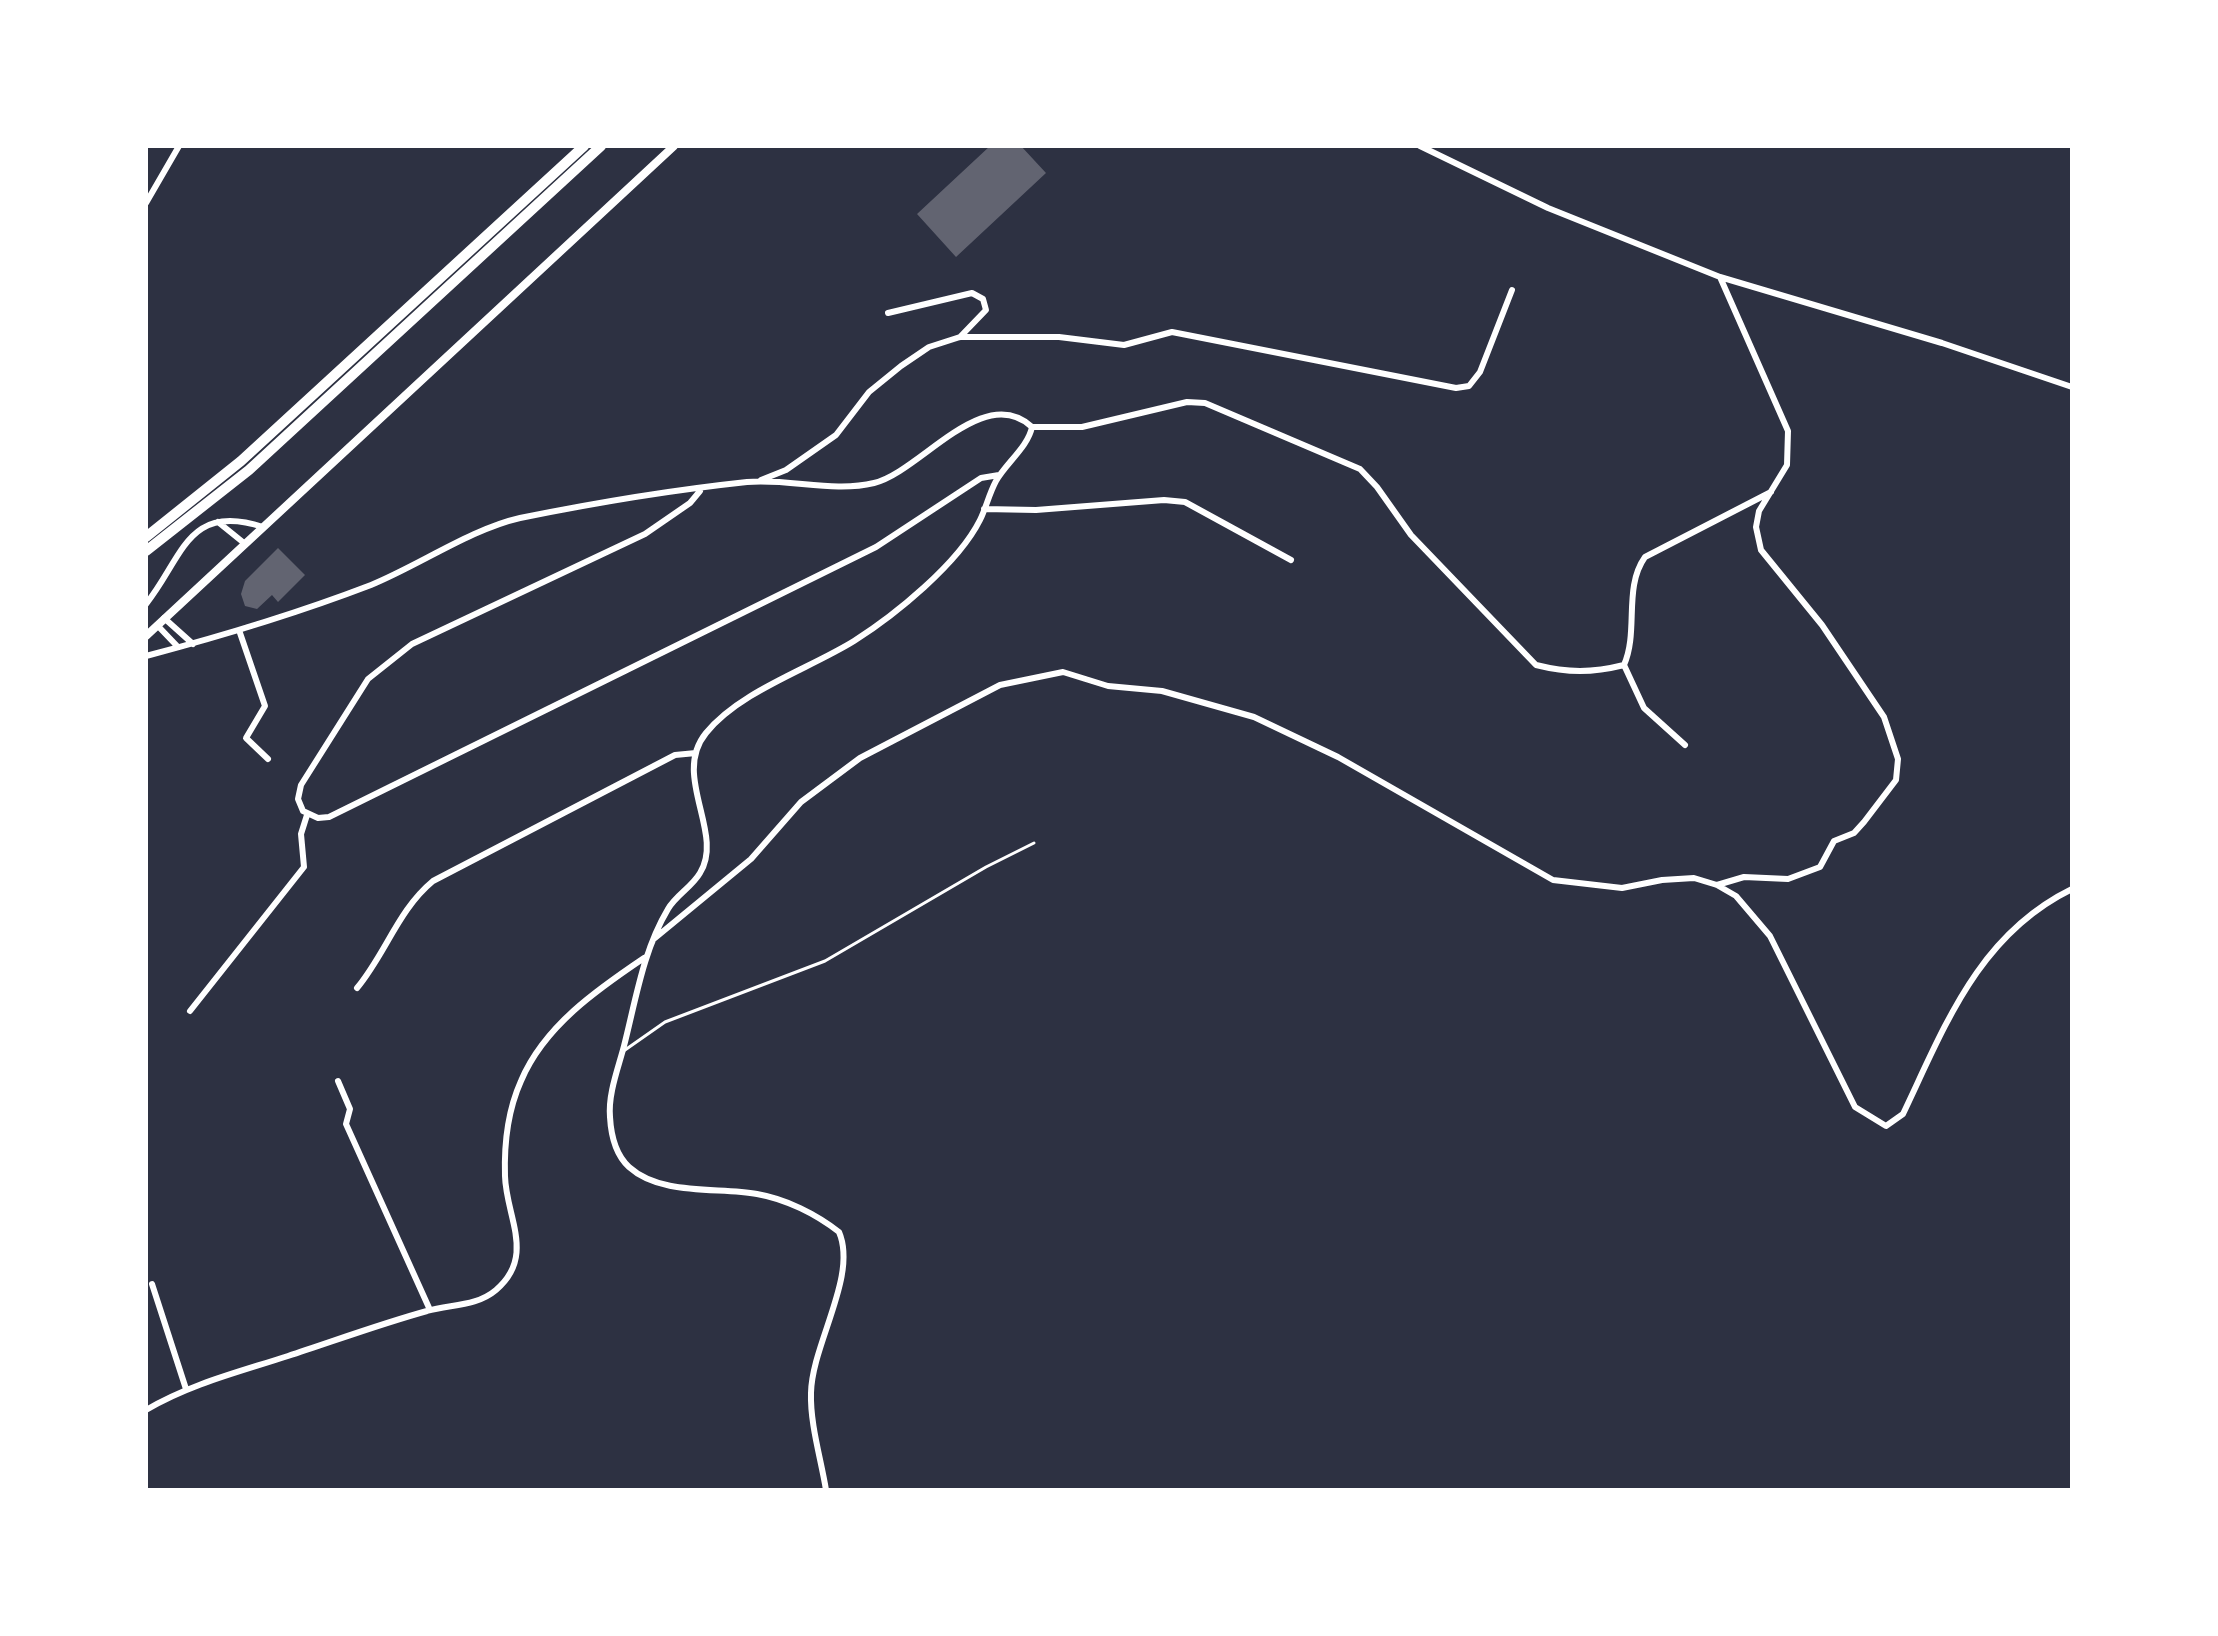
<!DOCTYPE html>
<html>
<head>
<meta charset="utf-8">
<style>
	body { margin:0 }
	#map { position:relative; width:2218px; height:1636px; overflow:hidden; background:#2d3142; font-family:"DejaVu Sans",sans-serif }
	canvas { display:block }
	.frame { position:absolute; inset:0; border:148px solid #fff; pointer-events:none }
</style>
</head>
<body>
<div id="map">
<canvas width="2218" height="1636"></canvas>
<div class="frame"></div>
</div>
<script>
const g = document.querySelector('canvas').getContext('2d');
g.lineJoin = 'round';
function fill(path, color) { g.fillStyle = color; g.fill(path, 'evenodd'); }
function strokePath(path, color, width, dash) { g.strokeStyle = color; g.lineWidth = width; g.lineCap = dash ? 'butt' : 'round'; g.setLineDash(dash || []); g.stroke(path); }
const building = new Path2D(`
	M990 146H1021L1046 173 956 257 917 214Z
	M278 548 305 575 278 602 272 595 257 609 245 606 241 594 245 581Z`);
const service = new Path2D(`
	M625 1050 665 1022 825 961 986 867 1034 843`);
const minor = new Path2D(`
	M1420 146 1548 208 1720 277 1942 343 2072 387
	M146 203 179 146
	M888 313 972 293 983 299 986 310 960 337
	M1032 427H1082L1187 402 1205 403 1360 469 1377 487 1411 535 1536 665C1568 673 1592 673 1624 665 1639 631 1623 588 1645 557L1771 492
	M761 480 786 470 836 435 869 392 901 366 929 347 960 337H1059L1124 345 1172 332 1456 388 1469 386 1480 372 1512 290
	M700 491 690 503 645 534 412 644 368 679 301 785 298 799 303 811 318 818 329 817 876 547 981 478 999 475
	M984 509 1036 510 1164 500 1185 502 1291 560
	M218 522 244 543
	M146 604C183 558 187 502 263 527
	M164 618 193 644
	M157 625 178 647
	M239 630 265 706 246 738 268 759
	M146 656C222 636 298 613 371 585 418 566 471 529 520 518 594 503 672 490 747 482 789 478 833 493 874 483 920 472 983 382 1032 427 1028 447 1006 463 996 481 989 494 986 508 980 520 958 564 895 615 854 641 809 669 740 691 706 733 671 776 725 833 700 873 692 887 676 895 668 909 643 951 636 999 624 1046 618 1069 608 1094 610 1117 611 1135 616 1155 629 1167 661 1196 718 1187 757 1194 786 1199 816 1214 839 1232 858 1276 812 1344 811 1393 810 1424 821 1459 826 1490
	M1624 665 1644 708 1685 745
	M1717 885 1744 877 1788 879 1820 867 1834 841 1854 833 1864 822 1896 780 1898 759 1884 717 1822 625 1761 550 1756 527 1759 511 1787 465 1788 431 1720 277
	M655 938 751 859 801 802 860 758 1000 685 1063 672 1108 686 1162 691 1254 717 1338 757 1553 880 1622 888 1662 880 1694 878 1717 885 1736 896 1770 936 1855 1107 1886 1126 1903 1114C1945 1026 1978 935 2072 889
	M357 988C386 953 398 910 433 881L675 755 696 753
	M190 1011 304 867 301 834 307 815
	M338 1081 350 1109 346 1124 430 1310
	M152 1284 186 1389
	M146 1410C190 1384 239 1372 288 1356 334 1341 380 1324 427 1311 450 1304 476 1307 496 1290 536 1256 506 1217 505 1176 504 1144 508 1110 521 1081 544 1026 598 989 644 958`);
const secondary = new Path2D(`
	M146 636 674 146`);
const motorway = new Path2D(`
	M146 537 241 461 584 146
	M146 551 249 470 601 146`);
fill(building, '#626471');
strokePath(service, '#fff', 3);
strokePath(minor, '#fff', 6);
strokePath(secondary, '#fff', 8);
strokePath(motorway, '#fff', 10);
</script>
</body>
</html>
